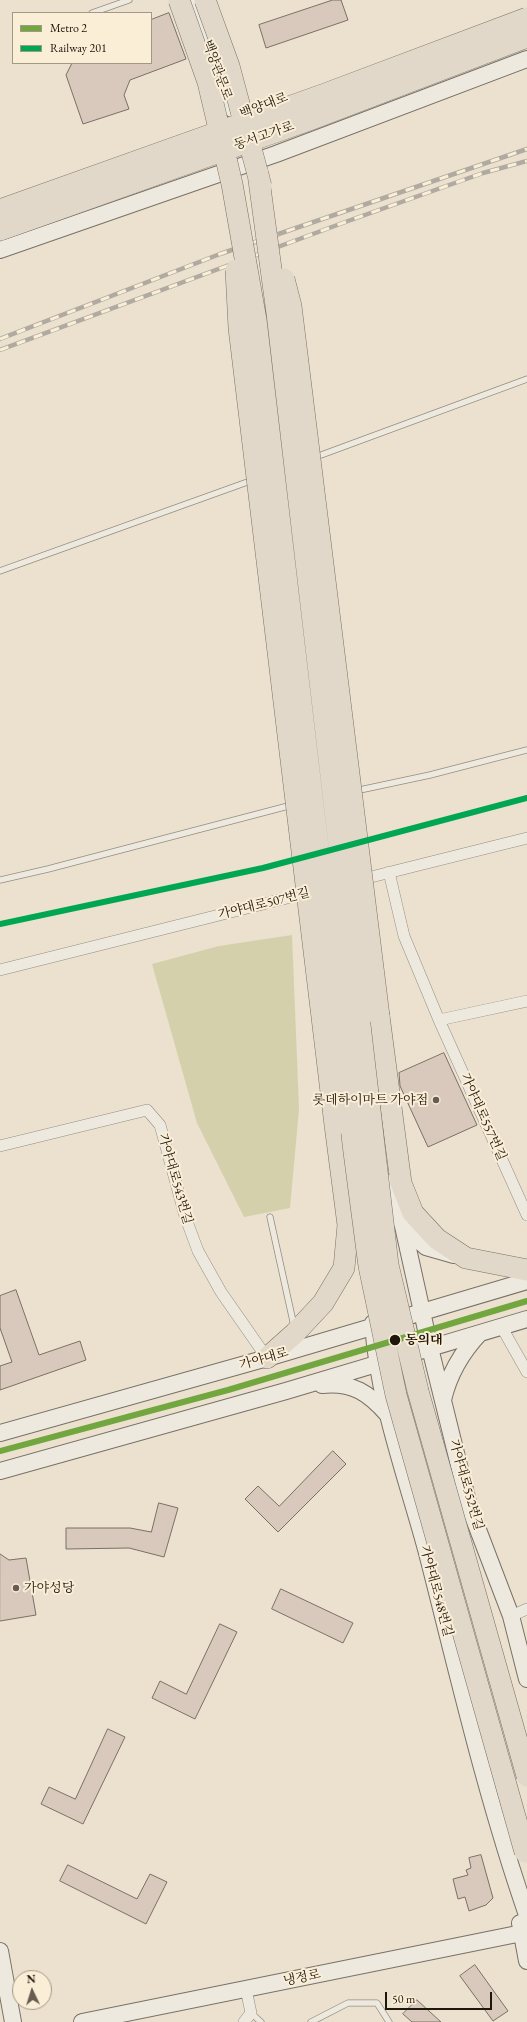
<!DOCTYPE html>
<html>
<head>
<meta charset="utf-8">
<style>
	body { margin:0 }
	#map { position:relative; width:527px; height:2022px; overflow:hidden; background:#ebe1ce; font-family:"EB Garamond",serif }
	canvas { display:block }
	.legend { position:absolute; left:12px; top:12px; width:140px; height:52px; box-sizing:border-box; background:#faeed7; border:1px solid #a29886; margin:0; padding:5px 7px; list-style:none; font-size:12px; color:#1f160c }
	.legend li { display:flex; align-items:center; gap:8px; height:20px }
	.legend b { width:20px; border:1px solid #a29886 }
	.north { position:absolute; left:12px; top:1970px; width:40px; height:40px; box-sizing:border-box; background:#faeed7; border:1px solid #a29886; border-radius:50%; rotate:356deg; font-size:11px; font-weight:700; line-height:16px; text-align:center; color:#1f160c }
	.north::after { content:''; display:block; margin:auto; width:14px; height:18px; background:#665d50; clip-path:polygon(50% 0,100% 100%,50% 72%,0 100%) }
	.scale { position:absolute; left:385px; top:1992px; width:107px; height:18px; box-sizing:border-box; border:2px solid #1f160c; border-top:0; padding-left:5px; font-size:12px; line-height:14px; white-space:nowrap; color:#1f160c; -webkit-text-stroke:3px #faeed7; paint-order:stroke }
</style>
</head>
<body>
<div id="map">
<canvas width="527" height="2022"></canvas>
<ul class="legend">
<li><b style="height:5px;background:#72a63f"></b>Metro 2</li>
<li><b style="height:5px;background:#00a651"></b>Railway 201</li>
</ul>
<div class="north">N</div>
<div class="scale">50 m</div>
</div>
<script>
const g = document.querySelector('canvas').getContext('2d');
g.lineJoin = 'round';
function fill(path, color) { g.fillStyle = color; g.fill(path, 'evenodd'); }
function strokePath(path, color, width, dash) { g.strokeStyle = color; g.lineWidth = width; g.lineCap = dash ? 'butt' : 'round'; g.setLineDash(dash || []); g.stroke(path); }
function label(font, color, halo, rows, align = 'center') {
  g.font = font + ' "EB Garamond","Noto Serif KR",serif'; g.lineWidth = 4; g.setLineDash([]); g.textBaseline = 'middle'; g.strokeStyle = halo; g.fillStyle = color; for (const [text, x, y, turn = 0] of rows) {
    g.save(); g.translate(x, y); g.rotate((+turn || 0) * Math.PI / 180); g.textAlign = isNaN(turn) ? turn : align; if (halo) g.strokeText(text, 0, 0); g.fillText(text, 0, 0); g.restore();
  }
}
const green = new Path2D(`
	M292 935 299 1109 290 1208 244 1217 197 1123 152 964 219 946Z`);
const building = new Path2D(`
	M333 0H341L348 20 266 48 259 25Z
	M169 13 186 59 130 80 124 95 129 109 83 124 66 75 72 63H151V20Z
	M444 1053 477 1125 428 1147 400 1086 399 1073Z
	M16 1290 39 1355 80 1341 86 1360 0 1390V1366L12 1362 0 1328V1296Z
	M333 1451 346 1464 278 1532 245 1499 258 1486 279 1506Z
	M159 1503 178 1508 164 1557 129 1548 66 1549V1528H130L151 1532Z
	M0 1554 9 1560 26 1558 36 1615 0 1621Z
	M281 1589 353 1623 343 1643 272 1609Z
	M220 1624 237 1632 195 1719 152 1698 160 1681 186 1694Z
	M108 1729 125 1737 83 1824 41 1804 49 1787 75 1799Z
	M481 1855 493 1898 486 1905 469 1911 465 1897 458 1899 453 1879 468 1875 466 1870 471 1868 469 1858Z
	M68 1865 137 1899 150 1874 167 1882 146 1924 60 1881Z
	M475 1965 508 2011 493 2021 460 1976Z
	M417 2000 441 2022H412L403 2014Z`);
const lane = new Path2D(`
	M92 13 129 0
	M313 458 527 379
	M0 571 253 480
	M355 791 430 775 527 750
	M0 880 48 869 292 805
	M270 1217 294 1326
	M251 2013 261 2022
	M311 2022 348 2003H377L389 2022`);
const street = new Path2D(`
	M389 872 404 936 439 1020 527 1215
	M359 880 527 838
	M0 970 311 892
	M439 1020 527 1001
	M0 1146 147 1110 160 1125 185 1216 198 1251 221 1292 267 1358
	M501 1326 527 1372
	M511 1616 527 1609
	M244 2022 251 2013 246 1989`);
const secondary = new Path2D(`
	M192 0 232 109
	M0 250 276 154 527 59
	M384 1181 403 1226 426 1247 454 1255
	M403 1226 430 1348 469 1506 511 1616 527 1679
	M373 1323C378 1402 407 1478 427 1553 458 1674 486 1797 527 1915
	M322 1385C353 1382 369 1393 388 1415
	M443 1400C449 1374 462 1352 480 1333
	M0 1433 267 1358 527 1281
	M0 1471 286 1391 527 1319
	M520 1923 527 1961
	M0 1951 13 2022
	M82 2022 522 1933`);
const highway = new Path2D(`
	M379 1016 401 1183 413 1213 437 1239 466 1258 527 1270
	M267 1358 295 1333 323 1303 344 1268 348 1225 335 1125`);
const rail = new Path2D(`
	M0 339 220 254 527 149
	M0 350 348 221 483 173 527 161`);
const highwayBridge = new Path2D(`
	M179 0 208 82 232 184 256 320 354 1152 369 1266 396 1395 525 1852
	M205 0 229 66 261 186
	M258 173 277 313 388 1265 418 1391 527 1776
	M0 210 325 94 527 18
	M0 230 309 120 527 37
	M236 270 239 328 335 1125
	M284 279 291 306 379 1016`);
const rail1 = new Path2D(`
	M0 924 263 868 527 798`);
const metro1 = new Path2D(`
	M0 1451 228 1390 527 1301`);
const markers = [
	[436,1100,4,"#665d50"],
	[395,1340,6,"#1f160c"],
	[16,1588,4,"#665d50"]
];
const streetNames = [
	["백양관문로",217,70,70],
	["백양대로",264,106,-21],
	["동서고가로",264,136,-19],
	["가야대로507번길",264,904,-14],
	["가야대로557번길",483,1117,66],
	["가야대로543번길",175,1179,74],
	["가야대로",264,1359,-16],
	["가야대로552번길",466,1485,74],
	["가야대로548번길",436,1591,75],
	["냉정로",302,1978,-12]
];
const poiNames = [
	["롯데하이마트 가야점",428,1100],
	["가야성당",24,1588,"left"]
];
const stopNames = [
	["동의대",405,1340]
];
fill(green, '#d4d0ac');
fill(building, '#d8c9bc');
strokePath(building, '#787167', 1);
strokePath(lane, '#948d81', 7);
strokePath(street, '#948d81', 12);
strokePath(secondary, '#787167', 18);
strokePath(highway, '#787167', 22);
strokePath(lane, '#eee9df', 5.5);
strokePath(street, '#eee9df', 11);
strokePath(secondary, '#eee9df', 16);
strokePath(highway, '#e1d8ca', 21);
strokePath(rail, '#b0aaa0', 4.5);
strokePath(rail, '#faeed7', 3, [9]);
strokePath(highwayBridge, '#787167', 22, []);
strokePath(highwayBridge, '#e1d8ca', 21);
strokePath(rail1, '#00a651', 6);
strokePath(metro1, '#72a63f', 6);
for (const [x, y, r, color] of markers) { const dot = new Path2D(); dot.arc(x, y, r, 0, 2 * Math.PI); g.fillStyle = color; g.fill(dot); strokePath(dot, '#faeed7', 1.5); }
label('13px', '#1f160c', '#faeed7', streetNames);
label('13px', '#1f160c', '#faeed7', poiNames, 'right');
label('bold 13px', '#1f160c', '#faeed7', stopNames, 'left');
</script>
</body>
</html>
